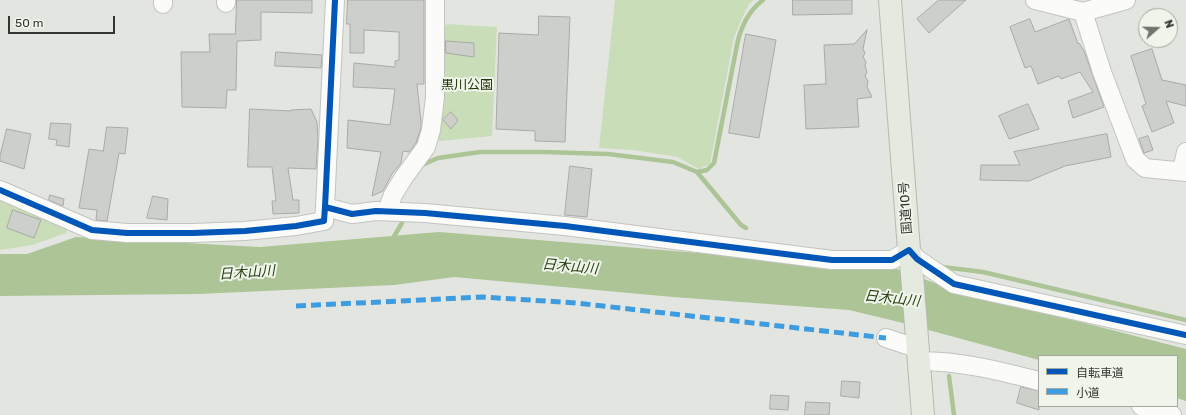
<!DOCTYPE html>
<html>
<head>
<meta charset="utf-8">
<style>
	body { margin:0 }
	#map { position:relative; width:1186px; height:415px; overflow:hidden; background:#e3e6e0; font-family:Rubik,"Noto Sans JP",sans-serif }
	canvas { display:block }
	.legend { position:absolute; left:1038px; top:355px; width:140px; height:52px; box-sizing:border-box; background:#f0f5eb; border:1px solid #a4a8a1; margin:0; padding:5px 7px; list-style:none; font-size:12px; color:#333531 }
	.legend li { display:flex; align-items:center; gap:8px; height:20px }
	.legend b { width:20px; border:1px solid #a4a8a1 }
	.north { position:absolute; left:1138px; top:8px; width:40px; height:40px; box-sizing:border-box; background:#f0f5eb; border:1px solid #a4a8a1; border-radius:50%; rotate:70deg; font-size:11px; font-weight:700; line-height:16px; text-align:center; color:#333531 }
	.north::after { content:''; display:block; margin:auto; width:14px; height:18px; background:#71736e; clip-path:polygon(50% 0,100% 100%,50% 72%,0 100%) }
	.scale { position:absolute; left:8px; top:16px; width:107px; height:18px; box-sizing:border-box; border:2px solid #333531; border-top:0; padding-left:5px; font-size:12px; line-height:14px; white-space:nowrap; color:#333531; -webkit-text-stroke:3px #f0f5eb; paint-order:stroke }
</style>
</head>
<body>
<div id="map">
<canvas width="1186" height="415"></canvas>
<ul class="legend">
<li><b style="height:5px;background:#0057b8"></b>自転車道</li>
<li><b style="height:5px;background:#3e9de1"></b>小道</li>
</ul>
<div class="north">N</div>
<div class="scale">50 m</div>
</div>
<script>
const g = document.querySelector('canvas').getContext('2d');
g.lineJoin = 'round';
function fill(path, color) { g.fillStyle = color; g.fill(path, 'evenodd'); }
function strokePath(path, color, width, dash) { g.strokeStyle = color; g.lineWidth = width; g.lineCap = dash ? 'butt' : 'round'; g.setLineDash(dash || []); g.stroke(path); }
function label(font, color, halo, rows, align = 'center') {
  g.font = font + ' Rubik,"Noto Sans JP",sans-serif'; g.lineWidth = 4; g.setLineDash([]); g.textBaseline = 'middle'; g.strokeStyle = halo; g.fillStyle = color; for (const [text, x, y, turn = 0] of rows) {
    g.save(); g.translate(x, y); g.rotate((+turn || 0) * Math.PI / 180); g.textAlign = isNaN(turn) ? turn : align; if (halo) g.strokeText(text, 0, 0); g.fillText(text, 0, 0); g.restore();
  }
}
const green = new Path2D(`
	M615 0H754L749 4 744 14 734 37 710 164 699 169 677 157 633 150 599 148Z
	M447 24 497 27 492 136 440 141 435 134 442 29Z
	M0 198 69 224 66 233 32 245 0 250Z`);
const water = new Path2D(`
	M439 232 897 269 948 288 1186 349V401L1177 398V356H1039V360L899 322 849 310 673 297 454 277 394 285 199 294 0 296V254H27L76 237 260 247Z`);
const stream = new Path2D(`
	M420 166 438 158 480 152H544L608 154 673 162 697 172 741 225 746 228
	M697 172 707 170 714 163 738 40C743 23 749 11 763 0
	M392 240 402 223
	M942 267 983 272 1186 320
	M949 376 954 415`);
const building = new Path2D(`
	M237 0H312V13L261 12V40L237 41 236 90H227L226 108 182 107 181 52H210L209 34H235Z
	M348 0H424V84H417L421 122V128L416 143 409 152 403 151 401 163 392 174 383 191 372 196 381 152 347 148 348 120 390 125 395 89 353 87 354 63 395 67V61L399 60V32L364 30V53H350V24H347Z
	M793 0H852V14L793 15Z
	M939 0H966L929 33 917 19Z
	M539 16 570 17 565 142 535 141V131L496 129 499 33 538 35Z
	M1030 19 1035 32 1069 19 1078 44 1079 43 1084 51 1104 107 1073 118 1068 101 1093 92 1080 72 1061 79 1059 76 1038 84 1031 66 1025 68 1010 27Z
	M867 30 863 49 865 53 863 57 866 62 865 66 867 72 865 76 868 81 867 87 872 97 857 99 859 127 806 129 804 85 826 84 824 45 854 44Z
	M746 34 776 40 759 138 729 133Z
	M446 41 474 43V57L446 53Z
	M1152 49 1162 80 1186 85V106L1166 101 1174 123 1152 132 1142 106 1146 104 1131 56Z
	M276 52 322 55 321 68 275 66Z
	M1028 104 1039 129 1009 139 999 116Z
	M250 109 291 111V110L311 109 317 122 318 138 316 169 288 168 293 200H299V213L273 214 272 201H276L272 167H248Z
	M451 112 458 120 451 129 443 120Z
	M51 123 71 124 69 147 56 145 57 140 49 139Z
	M107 127 128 128 125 154 119 153 107 221 96 220 97 210 79 208 89 149 103 151Z
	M7 129 31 134 24 169 0 161V156Z
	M1107 134 1111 157 1065 166 1029 181 980 180 981 165H1020L1014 152Z
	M1148 136 1153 150 1144 153 1139 139Z
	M570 166 592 169 587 217 565 215Z
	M50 195 64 199 63 206 49 200Z
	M153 196 168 199 167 220 147 218Z
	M13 210 41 220 34 238 7 228Z
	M842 381 860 382 859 398 841 396Z
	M1021 387 1039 391V410L1017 403Z
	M771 395 789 396 788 410 770 409Z
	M806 402 830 403 829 415H805Z`);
const minor = new Path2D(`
	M163 0V4
	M226 0V3
	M335 0 325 207 352 214 376 211 425 213 565 226 832 260H892L909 250 917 259 954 284 1186 335
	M1035 0 1083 12 1126 0
	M1083 12 1102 72 1135 159 1145 168 1186 172
	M1182 171 1186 152
	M0 190 92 230 127 233H193L245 231 296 226 324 221 325 207
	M387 211 393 195 404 177 426 147 431 130 435 97V0
	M886 338 919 349
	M920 361C960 361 1000 371 1039 381
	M1141 406 1172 415`);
const highway = new Path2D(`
	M890 0 909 250 911 262 923 415`);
const quiet = new Path2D(`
	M296 306 483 297 576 303 886 338`);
const cycleway = new Path2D(`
	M335 0 325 207 352 214 376 211 425 213 565 226 832 260H892L909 250 917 259 954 284 1186 335
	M0 190 92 230 127 233H193L245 231 296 226 324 221 325 207`);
const parkNames = [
	["黒川公園",467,85]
];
const streetNames = [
	["国道10号",906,208,-94]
];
const waterNames = [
	["日木山川",570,267,5],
	["日木山川",247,273,-4],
	["日木山川",892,299,6]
];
fill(green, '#caddb9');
fill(water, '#acc496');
strokePath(stream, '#acc496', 4.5);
fill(building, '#cdcfcb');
strokePath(building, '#a8aaa6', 1);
strokePath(minor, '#c2c4bf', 20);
strokePath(highway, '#b4bbae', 24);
strokePath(minor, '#fbfbfa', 18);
strokePath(highway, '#e5eae0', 22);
strokePath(quiet, '#3e9de1', 5, [10, 5]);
strokePath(cycleway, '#0057b8', 6);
label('13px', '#223607', '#f0f5eb', parkNames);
label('13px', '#333531', '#f0f5eb', streetNames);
label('italic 14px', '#283d0f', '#f0f5eb', waterNames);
</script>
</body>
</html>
